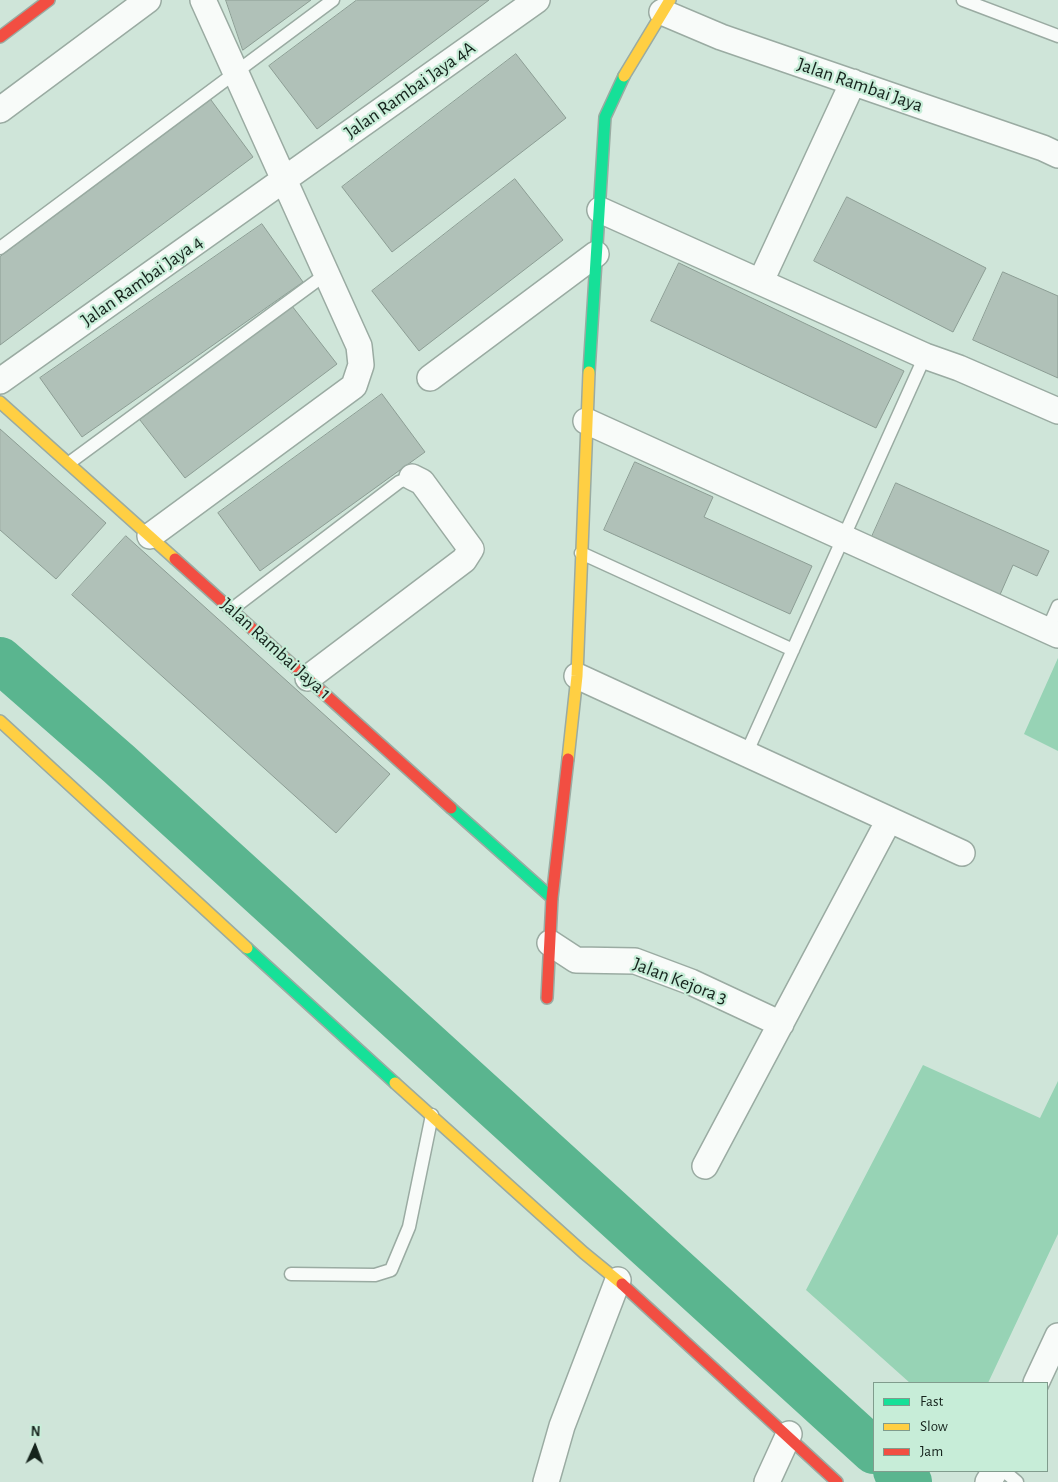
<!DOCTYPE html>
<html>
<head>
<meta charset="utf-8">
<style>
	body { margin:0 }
	#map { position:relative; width:1058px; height:1482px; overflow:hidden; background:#cfe5d9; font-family:"Alegreya Sans",sans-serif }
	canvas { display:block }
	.legend { position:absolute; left:873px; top:1382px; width:175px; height:90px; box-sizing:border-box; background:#c7edd8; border:1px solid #809c8d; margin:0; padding:6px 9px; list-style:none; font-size:15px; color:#15231c }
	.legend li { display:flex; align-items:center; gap:10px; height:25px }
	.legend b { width:25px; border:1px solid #809c8d }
	.north { position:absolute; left:10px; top:1422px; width:50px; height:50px; -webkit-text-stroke:4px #c7edd8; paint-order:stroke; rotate:2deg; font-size:14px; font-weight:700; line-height:20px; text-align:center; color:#15231c }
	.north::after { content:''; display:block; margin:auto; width:18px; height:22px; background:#15231c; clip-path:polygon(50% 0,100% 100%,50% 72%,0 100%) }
</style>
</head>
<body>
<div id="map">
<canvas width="1058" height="1482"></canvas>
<ul class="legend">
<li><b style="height:6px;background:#16e098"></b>Fast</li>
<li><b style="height:6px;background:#ffcf43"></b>Slow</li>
<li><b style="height:6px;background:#f24e42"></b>Jam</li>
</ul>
<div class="north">N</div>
</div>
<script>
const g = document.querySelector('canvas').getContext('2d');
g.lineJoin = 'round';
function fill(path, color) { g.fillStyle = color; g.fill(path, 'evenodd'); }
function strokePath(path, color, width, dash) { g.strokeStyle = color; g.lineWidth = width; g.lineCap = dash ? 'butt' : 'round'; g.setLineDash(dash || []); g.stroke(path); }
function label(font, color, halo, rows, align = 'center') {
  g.font = font + ' "Alegreya Sans",sans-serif'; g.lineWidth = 4.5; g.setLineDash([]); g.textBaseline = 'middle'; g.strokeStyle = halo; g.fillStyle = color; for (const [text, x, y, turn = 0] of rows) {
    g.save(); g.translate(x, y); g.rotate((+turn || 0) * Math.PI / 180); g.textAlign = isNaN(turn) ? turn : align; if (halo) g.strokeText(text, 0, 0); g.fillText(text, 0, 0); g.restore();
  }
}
const green = new Path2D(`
	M1058 658V751L1024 734Z
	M923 1065 1040 1118 1058 1081V1234L988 1383H910L806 1290Z`);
const river = new Path2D(`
	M0 660 119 764 874 1451
	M896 1471 909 1482`);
const building = new Path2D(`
	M226 0H311L243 50Z
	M357 0H489L317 129 269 66Z
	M516 54 566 118 392 252 342 187Z
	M211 100 253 157 0 345V257Z
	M515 179 563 240 419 351 372 291Z
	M847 197 986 268 953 332 814 261Z
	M262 224 303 282 82 437 40 378Z
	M679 263 904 371 876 428 651 321Z
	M1003 272 1058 296V378L973 340Z
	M292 306 337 364 185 478 140 420Z
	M382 394 425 452 260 571 218 513Z
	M0 429 106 523 56 579 0 530Z
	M635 462 713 497 704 517 812 566 790 614 604 530Z
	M896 483 1049 551 1037 576 1013 565 999 597 870 541Z
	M126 536 390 774 336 833 72 595Z`);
const lane = new Path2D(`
	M963 0 1058 36
	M0 248 333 0
	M69 463 326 274
	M581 553 793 650
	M232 609 399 482 412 477
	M1047 631 1058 606
	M746 754 925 356
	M291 1274 375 1275 391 1270 409 1227 432 1115
	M1004 1471 1017 1482`);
const street = new Path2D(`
	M662 12 721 37 1043 148 1058 155
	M0 110 148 0
	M600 210 925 356 959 368 1058 411
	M761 281 853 82
	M430 378 596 254
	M0 381 537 0
	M586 421 1058 635
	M150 536 354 386 361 365 359 346 203 0
	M577 676 962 853
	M308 678 464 560 471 549 422 482 412 477
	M550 943 576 960 635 961 691 982 781 1024
	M705 1166 889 820
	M1036 1383 1058 1336
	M546 1482 562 1426 618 1280
	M767 1482 789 1434
	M988 1482 995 1471`);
const fast = new Path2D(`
	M589 372 605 117 624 76
	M451 808 552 898
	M247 948 395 1083`);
const slow = new Path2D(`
	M624 76 670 0
	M0 402 175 559
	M0 721 247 948
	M568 759 577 676 589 372
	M395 1083 584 1253 622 1284`);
const jam = new Path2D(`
	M0 37 49 0
	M175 559 451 808
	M547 998 552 898 568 759
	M622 1284 837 1482`);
const streetNames = [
	["Jalan Rambai Jaya",860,85,19],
	["Jalan Rambai Jaya 4A",410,90,-35],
	["Jalan Rambai Jaya 4",142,281,-35],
	["Jalan Rambai Jaya 1",276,649,42],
	["Jalan Kejora 3",680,981,21]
];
fill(green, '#97d3b5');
strokePath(river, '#5ab58f', 46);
fill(building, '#b0c1b8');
strokePath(building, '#8c9d94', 1);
strokePath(lane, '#9aaba2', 15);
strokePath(street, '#9aaba2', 28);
strokePath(fast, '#9aaba2', 14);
strokePath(slow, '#9aaba2', 14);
strokePath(jam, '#9aaba2', 14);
strokePath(lane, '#f8fbf9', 12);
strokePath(street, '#f8fbf9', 25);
strokePath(fast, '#16e098', 11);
strokePath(slow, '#ffcf43', 11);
strokePath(jam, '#f24e42', 11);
label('19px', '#15231c', '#c7edd8', streetNames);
</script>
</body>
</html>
